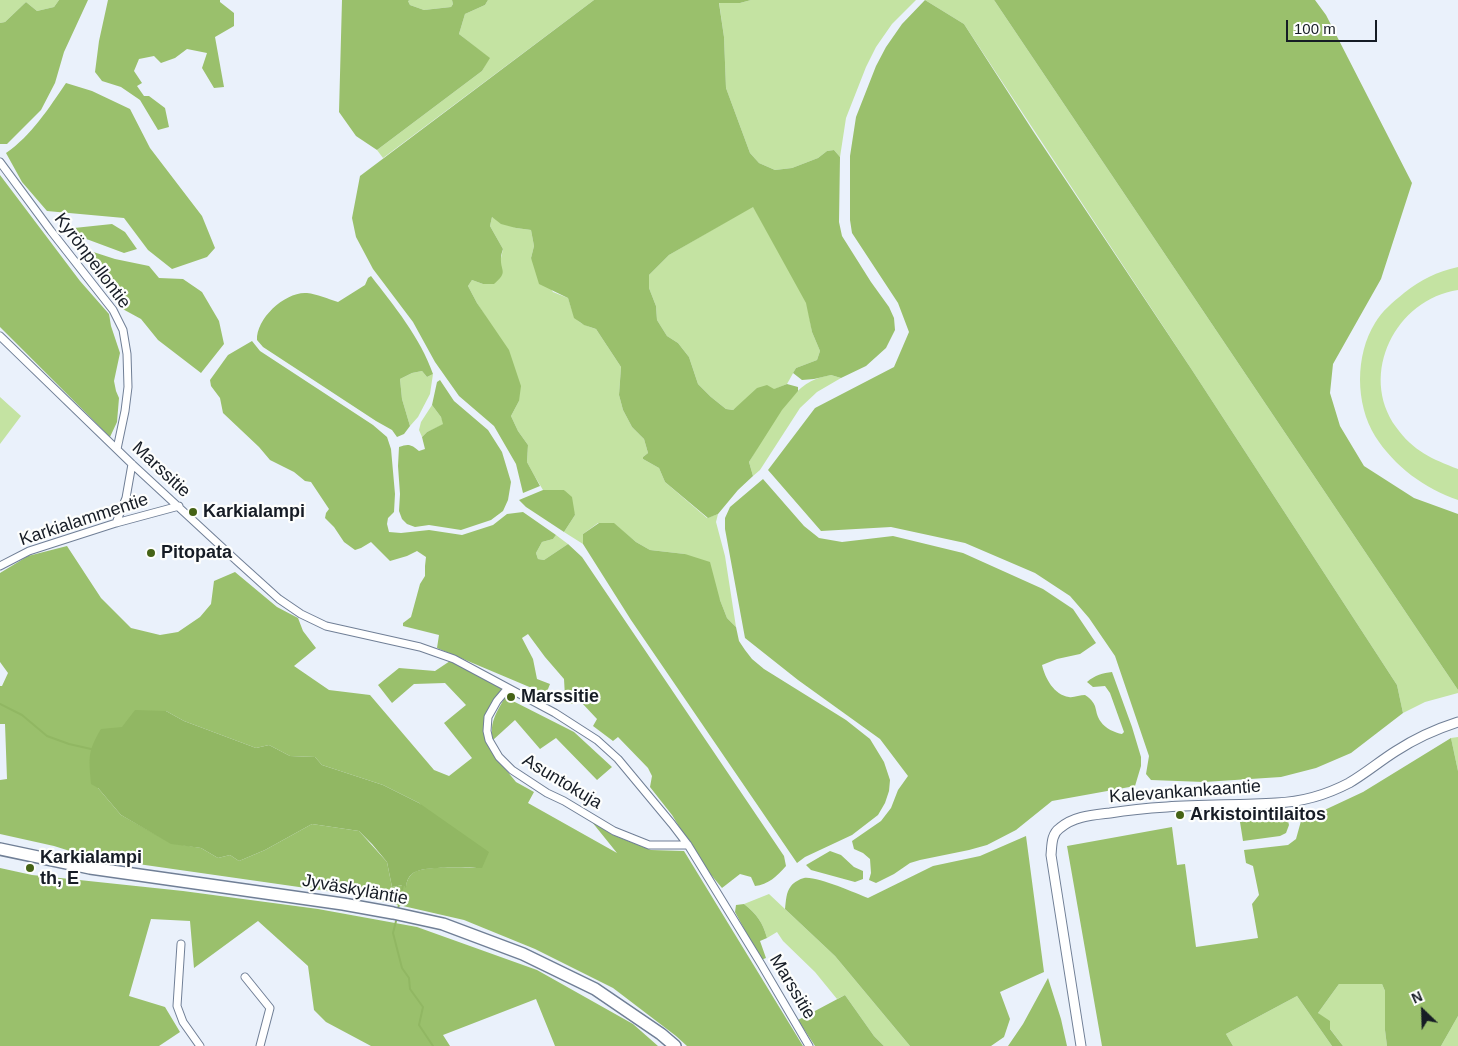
<!DOCTYPE html>
<html>
<head>
<meta charset="utf-8">
<style>
	body { margin:0 }
	#map { position:relative; width:1458px; height:1046px; overflow:hidden; background:#eaf1fb; font-family:Arial,sans-serif }
	canvas { display:block }
	.north { position:absolute; left:1398px; top:986px; width:50px; height:50px; -webkit-text-stroke:4px #fdfefd; paint-order:stroke; rotate:336deg; font-size:14px; font-weight:700; line-height:20px; text-align:center; color:#161c25 }
	.north::after { content:''; display:block; margin:auto; width:18px; height:22px; background:#161c25; clip-path:polygon(50% 0,100% 100%,50% 72%,0 100%) }
	.scale { position:absolute; left:1286px; top:20px; width:91px; height:22px; box-sizing:border-box; border:2px solid #161c25; border-top:0; padding-left:6px; font-size:15px; line-height:18px; white-space:nowrap; color:#161c25; -webkit-text-stroke:4px #fdfefd; paint-order:stroke }
</style>
</head>
<body>
<div id="map">
<canvas width="1458" height="1046"></canvas>
<div class="north">N</div>
<div class="scale">100 m</div>
</div>
<script>
const g = document.querySelector('canvas').getContext('2d');
g.lineJoin = 'round';
function fill(path, color) { g.fillStyle = color; g.fill(path, 'evenodd'); }
function strokePath(path, color, width, dash) { g.strokeStyle = color; g.lineWidth = width; g.lineCap = dash ? 'butt' : 'round'; g.setLineDash(dash || []); g.stroke(path); }
function label(font, color, halo, rows, align = 'center') {
  g.font = font + ' Arial,sans-serif'; g.lineWidth = 4.5; g.setLineDash([]); g.textBaseline = 'middle'; g.strokeStyle = halo; g.fillStyle = color; for (const [text, x, y, turn = 0] of rows) {
    g.save(); g.translate(x, y); g.rotate((+turn || 0) * Math.PI / 180); g.textAlign = isNaN(turn) ? turn : align; if (halo) g.strokeText(text, 0, 0); g.fillText(text, 0, 0); g.restore();
  }
}
const green = new Path2D(`
	M0 0H59L54 7 37 11 26 2 5 22 0 23Z
	M410 0H452L453 4 451 7 424 10 410 5 408 1Z
	M488 0H594L383 158 377 150 482 71 489 58 459 34 465 14 485 5Z
	M751 0H916L892 24 876 47 866 67 846 118 840 157 834 150 827 151 818 158 792 168 775 170 759 163 750 153 726 88 724 37 719 2 740 3Z
	M925 0H994L1458 690V693L1425 702 1403 713 1397 685 1192 370 964 24Z
	M753 206 807 303 812 332 820 351 817 360 796 368 787 384 743 402 733 410 726 409 711 397 698 384 689 357 678 343 667 336 657 320 656 306 649 288V275L669 255Z
	M492 217 516 228 531 230 534 246 531 258 553 292 568 298C575 319 574 322 596 329L621 367 619 395 623 410 632 427 644 439 648 453 643 457V459L659 468 665 482 707 518 718 514 716 522 725 556 736 627 727 618 720 600 685 554 650 550 636 542 613 523H598L583 534V544L564 532 575 515 564 490H543L534 475 527 462 528 445 518 431 511 416 519 401 491 325 477 303 468 286 472 280 483 284 501 258 503 249 490 226Z
	M1458 267V290C1396 299 1358 374 1396 427 1413 451 1432 459 1458 469V500C1425 489 1394 466 1375 436 1355 404 1355 355 1375 323 1382 311 1393 302 1404 293 1422 279 1436 272 1458 267Z
	M422 371 427 377 433 374 430 394 418 417 410 426 402 399 400 379 412 373Z
	M831 375 841 378 817 392 800 408 760 470 753 476 749 462C763 439 789 388 816 379 820 377 826 376 831 375Z
	M0 397 21 416 0 444Z
	M432 405 441 417 444 424 427 432 422 437 419 430 421 422Z
	M556 535 568 544 544 560 538 559 536 553 542 542 553 539Z
	M1458 737V771L1451 738Z
	M769 894 835 956 910 1046H884L874 1036 845 995 837 999 815 972 783 941 777 932 767 938C763 923 757 914 744 904Z
	M1339 984H1382L1385 991V1030L1387 1046H1343L1318 1013Z
	M1297 996 1332 1046H1233L1226 1034Z
	M1458 1016V1046H1441Z`);
const forest = new Path2D(`
	M59 0H88L64 52 55 83 41 110 7 144H0V23L5 22 26 2 37 11 54 7Z
	M108 0H220V2L234 13V26L215 37 224 87 214 88 202 68 207 53 187 49 175 58 161 63 154 56 139 59 134 71 142 83 137 86 144 96H149L165 108 169 127 158 130 140 100 121 87 102 81 95 72 99 41Z
	M342 0H410L408 1 410 5 424 10 451 7 453 4 452 0H488L485 5 465 14 459 34 490 58 482 71 377 150 356 136 339 112Z
	M594 0H751L740 3H719L724 37 726 88 750 153 759 163 775 170 792 168 818 158 827 151 834 150 840 157 839 222 842 236 871 282 889 307 894 318 895 330 886 348 866 366 841 378 831 375 814 379 802 380 793 373 796 368 817 360 820 351 812 332 806 303 753 207 669 255 649 275V288L656 306 657 320 667 336 678 343 689 357 698 384 711 397 726 409 733 410 757 388 767 385 774 389 787 384 798 387V391L782 410 749 462 753 476 738 490 718 514 708 518 665 482 659 468 643 459V457L648 453 644 439 632 427 623 410 619 395 621 367 596 329 584 325 574 318 568 298 539 284 531 258 534 246 531 230 516 228 501 224 492 217 490 226 503 249C502 252 501 255 501 257 500 272 509 271 494 284H483L472 280 468 286 477 303 509 350 521 386 519 401 511 416 518 431 528 445 527 462 540 486 523 493 516 464 494 426 459 396 435 362 413 322 373 269 356 237 352 218 360 176Z
	M925 0 964 24 1033 131 1192 370 1397 685 1403 713 1351 753 1316 768 1281 777 1204 782 1151 780 1146 774 1149 756 1115 656 1089 618 1070 596 1035 573 965 543 891 527 821 531 768 470 815 408 894 367 909 332 898 303 852 233 850 220V156L856 117 876 66 886 47 902 24Z
	M994 0H1315L1326 15 1412 183 1381 279 1333 364 1330 393 1340 426 1364 466 1414 498 1458 514V690Z
	M66 83 92 91 130 109 150 148 202 216 215 248 207 257 172 269 148 250 124 218 47 211 22 182 6 153C31 136 49 108 66 83Z
	M0 175 80 281 109 314 111 326 120 353 114 381 116 391 119 398 117 422 110 437 0 327Z
	M112 224 125 232 137 249 124 253 73 234 74 228Z
	M84 249 115 259 149 266 159 278 183 279 202 292 219 321 224 344 201 373 158 340 141 319 119 307 80 251Z
	M371 276C394 306 420 337 433 374L427 377 422 371 412 373 400 379 402 399 410 426 404 434 397 437 392 430 376 421 263 347 257 340C256 318 286 291 307 293 317 294 328 299 338 302L365 285 368 278Z
	M252 341 260 351 373 425 387 437 391 449 395 494 394 512 388 518 387 524 389 532 401 533 429 530 462 535 493 525 507 514 523 512 556 535 553 539 542 542 536 553 538 559 544 560 568 544 582 557 784 856 786 866C777 876 768 885 755 886L751 877 740 874 722 888 702 864 672 815 650 787 652 776 648 768 618 737 613 741 593 726 597 719 581 702 570 704 565 697 564 679 545 657 528 634 522 638 533 659 537 679 550 684 546 694 437 648 439 635 403 626V623L411 617 420 584 425 576V566L426 557 417 551 407 556 390 561 371 542 361 548 355 550 344 542 334 527 325 518 326 513 329 509 311 482 305 481 294 472 270 460 259 447 223 413 220 398 211 386 210 380 228 355Z
	M440 380 454 401 488 430 502 452 511 482 508 500 503 511 491 520 461 530 429 525 415 527 407 524 402 519 399 511 400 494 398 466 399 447C409 443 412 445 419 451L425 449 422 437 427 432 443 424 441 417 432 405 437 382Z
	M763 479 804 526 819 538 842 542 893 536 963 553 1043 589 1073 609 1096 643 1080 654 1057 659 1042 665C1045 678 1054 695 1069 697 1073 698 1080 695 1085 695 1100 705 1093 711 1101 722 1105 728 1115 733 1122 734L1124 732 1110 693 1105 686 1093 687 1087 682C1095 675 1103 673 1112 672L1132 727 1141 757V766L1135 786 1052 801 1016 830 987 845 969 850 920 860 910 863 894 874 876 883 869 880 871 873 870 859 863 853 854 849 852 841 881 821 891 808 898 790 908 776 880 739 798 680 745 638 725 529V518L730 507Z
	M543 490H564L572 497 575 515 564 532 526 507 519 500Z
	M599 523H614L636 542 650 550 685 554 710 562 720 600 727 618 736 627 739 641 745 650 752 659 764 669 846 720 870 739 884 762 890 780 889 791 885 803 878 815 852 835 805 857 797 863 631 620 583 544V534Z
	M67 546 101 598 131 628 160 635 178 632 200 617 211 604 214 581 235 572 277 607 298 618 303 631 316 648 294 666 329 690 370 695 434 770 449 776 472 758 444 723 466 705 445 683 414 684 392 703 378 685 399 668 435 671 450 661 502 689 484 719V734L498 760 516 782 534 792 528 803 617 853 592 822 613 835 651 850 684 851 803 1046H687L676 1036 613 988 535 949 464 920 355 895 89 857 54 846 0 834V780L7 779 5 724H0V686H2L8 673 0 662V573L28 556ZM166 711 184 721 256 748 269 745 290 756 315 757 322 765 383 785 419 803 482 868C468 868 423 865 413 873 409 876 406 882 406 887L403 885 392 887 387 862 359 831 312 824 265 850 239 861 230 855 218 858 201 848 171 843 121 815 98 788Z
	M505 697 574 732 612 767 597 780 556 738 540 749 515 720 493 740C489 722 497 712 505 697Z
	M1451 738 1458 771V1016L1441 1046H1387L1385 1030V991L1382 984H1339L1318 1013 1330 1021V1029L1343 1046H1332L1297 996 1226 1034 1233 1046H1102L1067 846 1172 827 1177 865 1185 864 1196 947 1258 938 1252 904 1259 895 1253 866 1246 863 1244 850 1288 845 1296 839 1301 821 1363 792Z
	M1287 817 1289 825 1286 833 1280 836 1243 841 1240 822Z
	M1026 836 1044 972 1000 992 1010 1019 1004 1037 991 1046H910L835 956 785 909C786 901 786 892 791 886 794 882 800 879 804 878 817 876 855 893 868 898L933 866 980 856Z
	M830 851 841 855 854 867 863 871V879L855 882 811 870 806 865Z
	M0 868 32 875 183 891 318 909 417 927 537 970 633 1024 658 1046H555L536 999 443 1035 450 1046H371L326 1022 314 1010 308 966 258 921 194 968 190 921 151 919 129 996 165 1007 180 1032 159 1046H0Z
	M744 904C757 914 763 923 767 938L760 941 766 958 761 960 735 912 736 905Z
	M1048 978 1061 1019 1067 1046H1008L1023 1024Z
	M845 995 874 1036 884 1046H815L798 1020Z`);
const water = new Path2D(`
	M135 710 166 711 184 721 256 748 269 745 290 756 315 757 322 765 383 785 419 803 489 852 482 868C468 868 421 865 412 874 408 877 406 883 406 888L403 885 392 887 387 862 372 844 359 831 312 824 265 850 239 861 230 855 218 858 201 848 171 844 121 815 98 788 91 784C89 758 87 752 101 729L122 727Z`);
const stream = new Path2D(`
	M0 704 22 715 47 736 69 744 91 749
	M398 909 403 885
	M396 921 393 933 402 968 409 978 410 989 423 1007 419 1025 433 1046`);
const minor = new Path2D(`
	M0 162 51 231 113 310 123 330 127 354 128 387 125 411 117 449
	M0 336 132 464 238 562 279 599 301 614 326 626 420 647 454 659 555 713 597 740 618 759 672 824 688 845 761 964 809 1046
	M116 523 126 498 132 464
	M0 566 29 551 116 523 179 506
	M508 688 497 701 488 717 487 731 489 740 499 757 512 770 547 793 564 801 614 831 649 845H688
	M181 944 177 1006 183 1022 200 1046
	M245 977 270 1008 260 1046`);
const tertiary = new Path2D(`
	M1081 1046 1051 855C1052 846 1051 834 1060 828 1074 816 1093 815 1110 813 1165 804 1221 806 1276 803 1301 802 1328 794 1349 783 1366 773 1380 761 1396 751 1416 738 1436 729 1458 722`);
const trunk = new Path2D(`
	M0 849 90 868 343 904 393 913 443 924 523 954 595 989 661 1034 675 1046`);
const markers = [
	[193,512,5,"#456316"],
	[151,553,5,"#456316"],
	[511,697,5,"#456316"],
	[1180,815,5,"#456316"],
	[30,868,5,"#456316"]
];
const streetNames = [
	["Kyrönpellontie",92,261,53],
	["Marssitie",161,470,43],
	["Karkialammentie",84,520,-18],
	["Asuntokuja",562,782,31],
	["Kalevankankaantie",1185,792,-4],
	["Jyväskyläntie",355,890,10],
	["Marssitie",792,987,59]
];
const poiNames = [
	["Karkialampi",203,512],
	["Pitopata",161,553],
	["Marssitie",521,697],
	["Arkistointilaitos",1190,815],
	["Karkialampi",40,858],
	["th, E",40,879]
];
fill(green, '#c4e3a2');
fill(forest, '#9ac06c');
fill(water, '#91b763');
strokePath(stream, '#91b763', 2);
strokePath(minor, '#707f96', 9);
strokePath(tertiary, '#707f96', 11);
strokePath(trunk, '#707f96', 14);
strokePath(minor, '#fff', 7);
strokePath(tertiary, '#fff', 9);
strokePath(trunk, '#fff', 11);
for (const [x, y, r, color] of markers) { const dot = new Path2D(); dot.arc(x, y, r, 0, 2 * Math.PI); g.fillStyle = color; g.fill(dot); strokePath(dot, '#fdfefd', 2); }
label('18px', '#161c25', '#fdfefd', streetNames);
label('bold 18px', '#161c25', '#fdfefd', poiNames, 'left');
</script>
</body>
</html>
